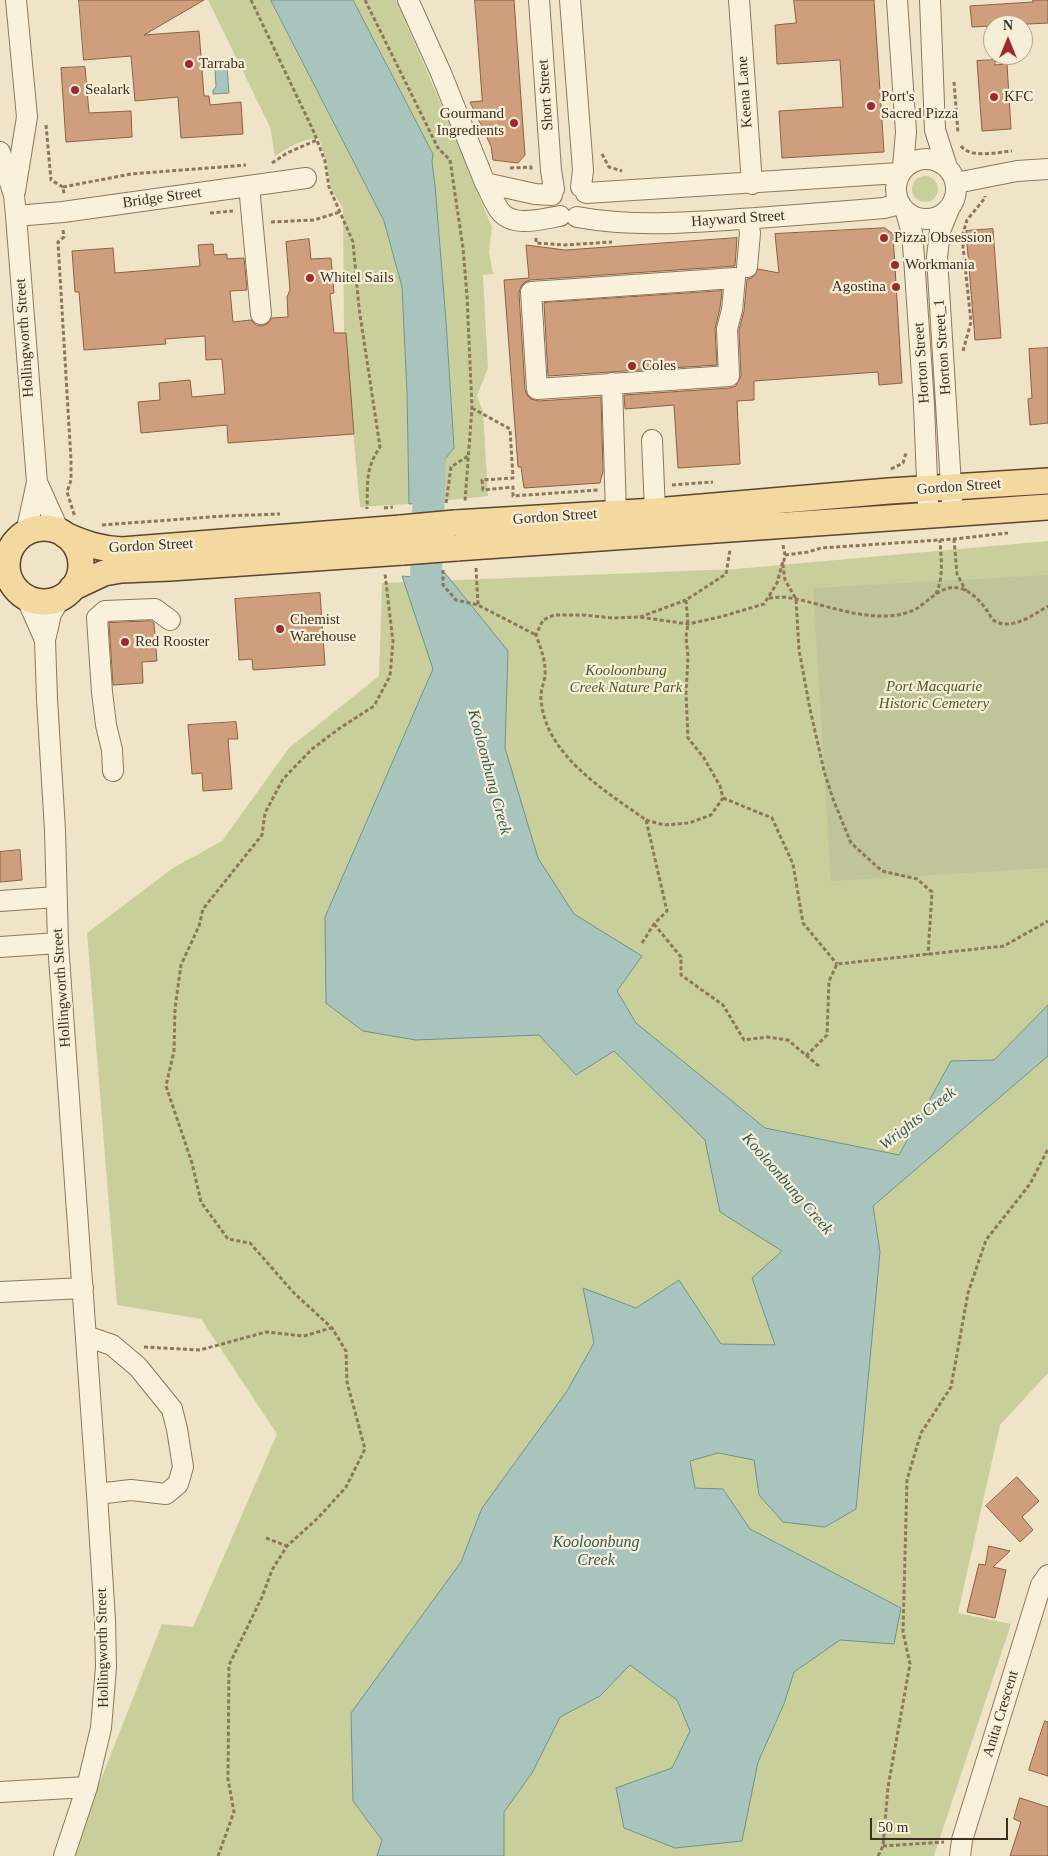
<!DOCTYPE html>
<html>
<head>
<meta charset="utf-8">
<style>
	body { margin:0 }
	#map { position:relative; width:1048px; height:1856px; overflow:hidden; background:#f0e4c8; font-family:Georgia,serif }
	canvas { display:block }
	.north { position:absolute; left:983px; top:15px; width:50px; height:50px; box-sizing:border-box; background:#f7eed8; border:1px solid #ada18e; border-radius:50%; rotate:0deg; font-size:14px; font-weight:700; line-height:20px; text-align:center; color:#3d2e20 }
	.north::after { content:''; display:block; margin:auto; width:18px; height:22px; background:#9e2a2b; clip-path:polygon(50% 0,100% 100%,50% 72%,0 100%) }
	.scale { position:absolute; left:870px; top:1818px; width:138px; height:22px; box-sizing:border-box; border:2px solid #3d2e20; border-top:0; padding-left:6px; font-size:15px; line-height:18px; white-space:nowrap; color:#3d2e20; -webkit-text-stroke:4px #f7eed8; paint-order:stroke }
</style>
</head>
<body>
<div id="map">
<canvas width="1048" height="1856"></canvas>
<div class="north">N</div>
<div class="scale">50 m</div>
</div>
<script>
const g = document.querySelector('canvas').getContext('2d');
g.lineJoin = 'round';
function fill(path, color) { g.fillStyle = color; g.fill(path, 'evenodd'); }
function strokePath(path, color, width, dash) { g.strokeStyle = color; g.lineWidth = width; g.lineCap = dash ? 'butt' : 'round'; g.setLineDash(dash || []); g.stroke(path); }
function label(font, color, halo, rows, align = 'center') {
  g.font = font + ' Georgia,serif'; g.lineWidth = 4.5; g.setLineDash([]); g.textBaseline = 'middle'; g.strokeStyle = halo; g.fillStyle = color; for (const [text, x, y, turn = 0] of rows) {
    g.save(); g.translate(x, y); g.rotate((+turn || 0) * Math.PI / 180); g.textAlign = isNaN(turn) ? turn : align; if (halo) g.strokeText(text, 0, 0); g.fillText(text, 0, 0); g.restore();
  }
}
const green = new Path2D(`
	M208 0H271L384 221 402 287 407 392 409 504 360 507 344 332 343 208 331 189 327 164 319 138C302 139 289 147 275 156L270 127Z
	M353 0H396L453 132 467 159 468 171 492 227 489 252 493 274 483 275 488 368 477 396 483 411 488 496 441 501C437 477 438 466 454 448L446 321 435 185 432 162 433 154Z
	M912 189a13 13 0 1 1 26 0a13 13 0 1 1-26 0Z
	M1048 541V1373L1000 1425 958 1613 1011 1624 934 1856H71L162 1624 193 1627 277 1434 201 1319 117 1305 87 933 173 868 222 841 289 748 379 676 382 583 736 569Z`);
const cemetery = new Path2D(`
	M1048 575V868L831 881 813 588Z`);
const water = new Path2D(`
	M271 0H353L433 154 432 162 435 185 446 321 454 448C438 466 437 477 441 501L409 504 407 392 402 287 384 221Z
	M227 66 229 93 213 94V90L216 87 215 67Z
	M445 573 508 651 505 748 538 858 574 914 642 956 617 991 636 1023 765 1128 899 1155 951 1061 994 1060 1048 1005V1056L873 1206 880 1252 856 1509 825 1527 783 1522 759 1495 754 1460 718 1453 690 1461 695 1488 723 1489 750 1529 901 1608 894 1644 840 1640 794 1672 784 1704 758 1762 742 1841 675 1848 624 1828 616 1788 672 1768 690 1731 677 1700 630 1665 600 1696 560 1717 532 1773 504 1812V1856H377L382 1840 353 1801 351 1713 461 1562 482 1508 567 1391 594 1343 583 1288 636 1308 679 1280 721 1344 775 1345 752 1278 782 1251 720 1212 705 1140 614 1051 576 1075 539 1035 416 1040 363 1031 326 1003 325 917 433 669 402 576 426 578Z`);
const river = new Path2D(`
	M426 578 430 457`);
const building = new Path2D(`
	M79 0H204L144 35 199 31 204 96H209L210 105 241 102 243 134 181 138 178 97 135 101 131 56 84 60Z
	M475 0H514L525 155 518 163 493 160 491 146 470 102 482 101Z
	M794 0H874L884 152 782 158 779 111 843 107 840 60 777 64 775 25 796 23Z
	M1033 0H1048V23L972 27 970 6 1033 2Z
	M995 60V65L1007 64 1011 129 982 131 977 61Z
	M85 67 89 113 131 111 132 137 66 142 61 68Z
	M885 228 893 234 902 383 879 385 878 372 754 381V400L737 401 740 464 678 468 674 405 625 409 624 395 730 388 736 386 741 376 739 330 744 311 747 279 752 278 758 269 779 273 775 234Z
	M993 229 1001 338 975 340 966 231Z
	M737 238 735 266 530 280 525 282 521 286 519 293 525 390 527 395 531 399 538 401 601 397 603 471 600 483 524 488 521 467H518L504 280 529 278 526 245 565 250Z
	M309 239 311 259 331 258 334 293 330 294 334 333H346L354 434 228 443 227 425 141 433 138 402 160 400 159 383 190 380 192 397 225 394 222 359 206 360 205 336 165 339 166 344 84 350 79 292H75L72 251 113 248 115 273 200 266 198 245 213 244 214 255 227 254V259L244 258 247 290 230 291 233 322 251 320 256 325 262 326 268 323 272 318 288 317 287 297 290 290 286 242Z
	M722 291 720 308 715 329 717 365 548 376 544 303Z
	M1048 348V423L1030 425 1028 399 1032 398 1029 349Z
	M320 593 325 665 253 670 252 659 239 660 235 599Z
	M151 621 154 623 157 661 142 662 143 683 113 685 109 623Z
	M236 722 238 739H228L232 789 203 791 202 773 192 774 188 725Z
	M20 850 22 880 0 882V852Z
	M1017 1477 1039 1501 1022 1517 1033 1530 1020 1542 986 1506Z
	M989 1546 1010 1551 993 1567 1006 1570 995 1618 967 1612 979 1564 985 1565Z
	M1045 1721 1048 1722V1776L1029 1770Z
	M1020 1798 1048 1807V1856H1010L1021 1822 1014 1819Z`);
const path = new Path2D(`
	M251 0 313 130 325 161 329 187 353 242 359 308 380 447C365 469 368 483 367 509
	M365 0 438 148 450 160 463 248 467 296 472 408 465 501
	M954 82 958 133
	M46 125 51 180 63 187 64 194
	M961 146C971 159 998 152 1012 151
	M602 154 609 167 622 171
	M272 163 287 153 317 140
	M510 168 531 167V170
	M63 187 131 174 246 165
	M210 213 233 211
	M271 222 314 220 340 212
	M63 230 64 237 58 242 71 460V480L67 492 75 517
	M536 238V243L564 245 612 242
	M963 351 971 322 962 237 967 220 985 198V196
	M472 408 510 429 513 478 482 480 483 490 513 487V496L598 490
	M891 469 903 463 906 453
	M672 485 713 482
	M446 503 451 467 468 456
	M102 525 224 516 280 514
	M954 539 957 574 966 591
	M783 545 785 555 783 566 785 580 796 599 799 650 810 709 824 771 833 799 851 843 882 871 917 879 932 892 928 955
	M785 555 808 552 821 548 954 539 1008 533
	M476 568 478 605
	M443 570V585L456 600 478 605 536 635
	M936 594C944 576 941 559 940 540
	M769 598 784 597 796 599C829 606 863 620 897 615 903 614 910 612 916 609 929 601 942 584 959 588 972 591 981 602 988 612 990 615 992 620 995 621 1011 631 1035 614 1048 606
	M640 617 686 600
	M723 798 772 818 793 864 803 923 837 964
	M646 820 664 825 689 823 711 815 723 798 720 786 704 758 688 738 686 694 688 656 686 637 688 624 686 600 726 574 730 550
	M654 924 681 957V975L723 1005 744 1040 767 1037 788 1040 820 1067
	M642 943 654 924 667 911 646 820C604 790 545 755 541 699 540 691 544 684 545 676 546 661 541 649 536 635L543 620 554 615H584L613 618 639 617 688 624 720 617 764 604 777 583 783 561
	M806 1056 827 1035 829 981 837 964 1004 946 1048 921
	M144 1347 200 1350 266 1332 304 1336 331 1328
	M266 1538 287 1546
	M883 1846 944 1842
	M218 1856 234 1812 228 1779 229 1665 262 1597 272 1570 287 1546 319 1517 346 1487 365 1449 347 1382 346 1351 332 1328 294 1293 250 1243 228 1239 201 1202 192 1163 166 1086 174 1051 175 1008 181 965 199 926 203 909 262 835 265 813 283 779 312 749 340 728 374 706 390 676 393 642 385 574
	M878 1856 883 1846 888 1787 910 1664 903 1632 907 1480 921 1433 951 1387 968 1293 986 1240 1030 1184 1048 1149`);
const minor = new Path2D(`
	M408 0 441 73 485 183
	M539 0 551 170 554 189
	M570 0 583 170 581 187
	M739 0 752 184
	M897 0 906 132 903 167
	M930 0 935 130 946 164
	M0 152 14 195 16 216 37 482 26 533
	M896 189a30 30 0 1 1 60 0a30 30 0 1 1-60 0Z
	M956 183 1017 171 1048 169
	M249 186 261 314
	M15 191 27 117 16 0
	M586 193 899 173
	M552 195 535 194 485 183C490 192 494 203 500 211 513 228 542 219 560 216
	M949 209 940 231 937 257 952 502
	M906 212 912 233 914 257 924 405 928 504
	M16 216 63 212 306 178
	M577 217C631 227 686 223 740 219 788 216 836 212 884 208L899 204
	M747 267 750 233 748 219
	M735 278 732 310 727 329 729 376 537 389 531 292Z
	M612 383 616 513
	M652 440 655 511
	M37 482 59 531
	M26 597 45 640
	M61 597 51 614 45 640 47 699 55 830 58 943 97 1494 105 1620 106 1667 101 1728 87 1787 64 1856
	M113 771 112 750 106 725 102 692 97 618 105 611 155 609 170 620
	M0 901 56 897
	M0 947 58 943
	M0 1292 83 1288
	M86 1336 112 1345 138 1367 172 1409 177 1429 183 1467 178 1484 166 1494 131 1490 97 1494
	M0 1792 87 1787
	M960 1856 962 1840 1041 1585 1048 1575`);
const major = new Path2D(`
	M455 523 655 511 889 491 1048 481
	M7 565a37 37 0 1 1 74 0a37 37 0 1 1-74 0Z
	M65 535C85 544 101 549 122 550L401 528
	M456 548 1048 507
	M72 588 104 573 121 570 170 568 403 552`);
const pathBridge = new Path2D(`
	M384 508 393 507`);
const majorBridge = new Path2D(`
	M401 528 455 523
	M403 552 456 548`);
const markers = [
	[189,64,5,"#9e2a2b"],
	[75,90,5,"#9e2a2b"],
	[994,97,5,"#9e2a2b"],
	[871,106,5,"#9e2a2b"],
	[514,123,5,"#9e2a2b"],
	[884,238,5,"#9e2a2b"],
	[895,265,5,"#9e2a2b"],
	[310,278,5,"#9e2a2b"],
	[896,287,5,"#9e2a2b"],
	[632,366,5,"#9e2a2b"],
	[280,629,5,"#9e2a2b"],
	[125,642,5,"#9e2a2b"]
];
const poiNames = [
	["Tarraba",199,64],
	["Sealark",85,90],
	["Port's",881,97],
	["Sacred Pizza",881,114],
	["KFC",1004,97],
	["Gourmand",504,114,"right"],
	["Ingredients",504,131,"right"],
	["Pizza Obsession",894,238],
	["Workmania",905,265],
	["Whitel Sails",320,278],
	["Agostina",886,287,"right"],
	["Coles",642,366],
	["Chemist",290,620],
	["Warehouse",290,637],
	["Red Rooster",135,642]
];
const streetNames = [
	["Keena Lane",745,92,-94],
	["Short Street",546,95,-94],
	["Bridge Street",162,198,-8],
	["Hayward Street",738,219,-4],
	["Hollingworth Street",25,338,-94],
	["Horton Street_1",943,347,-94],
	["Horton Street",922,363,-94],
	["Gordon Street",959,487,-4],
	["Gordon Street",555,517,-4],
	["Gordon Street",151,546,-3],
	["Hollingworth Street",62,988,-94],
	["Hollingworth Street",103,1648,-91],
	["Anita Crescent",1001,1714,-73]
];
const parkNames = [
	["Kooloonbung",626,671],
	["Creek Nature Park",626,688],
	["Port Macquarie",934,687],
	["Historic Cemetery",934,704]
];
const waterNames = [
	["Kooloonbung Creek",489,772,75],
	["Wrights Creek",918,1119,-38],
	["Kooloonbung Creek",787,1184,49],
	["Kooloonbung",596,1543],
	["Creek",596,1561]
];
fill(green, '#c9cf9b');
fill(cemetery, '#bfc49a');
fill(water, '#a9c4bc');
strokePath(water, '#6f938a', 1);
strokePath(river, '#a9c4bc', 32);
fill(building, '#cf9f7d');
strokePath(building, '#8d5f41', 1);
strokePath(minor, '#8d765c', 22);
strokePath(major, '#5b4430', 28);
strokePath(path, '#8d765c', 3, [4, 2.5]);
strokePath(minor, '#faf1dc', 20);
strokePath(major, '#f3d9a0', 25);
strokePath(majorBridge, '#5b4430', 28, []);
strokePath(pathBridge, '#8d765c', 3, [4, 2.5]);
strokePath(majorBridge, '#f3d9a0', 25);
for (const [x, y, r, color] of markers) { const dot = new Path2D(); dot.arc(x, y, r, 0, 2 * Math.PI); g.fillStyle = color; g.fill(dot); strokePath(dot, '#f7eed8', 2); }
label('15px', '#3d2e20', '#f7eed8', poiNames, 'left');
label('15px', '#3d2e20', '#f7eed8', streetNames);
label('italic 15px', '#4d5a26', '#f7eed8', parkNames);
label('italic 16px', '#2f5d5a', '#f7eed8', waterNames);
</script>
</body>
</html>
